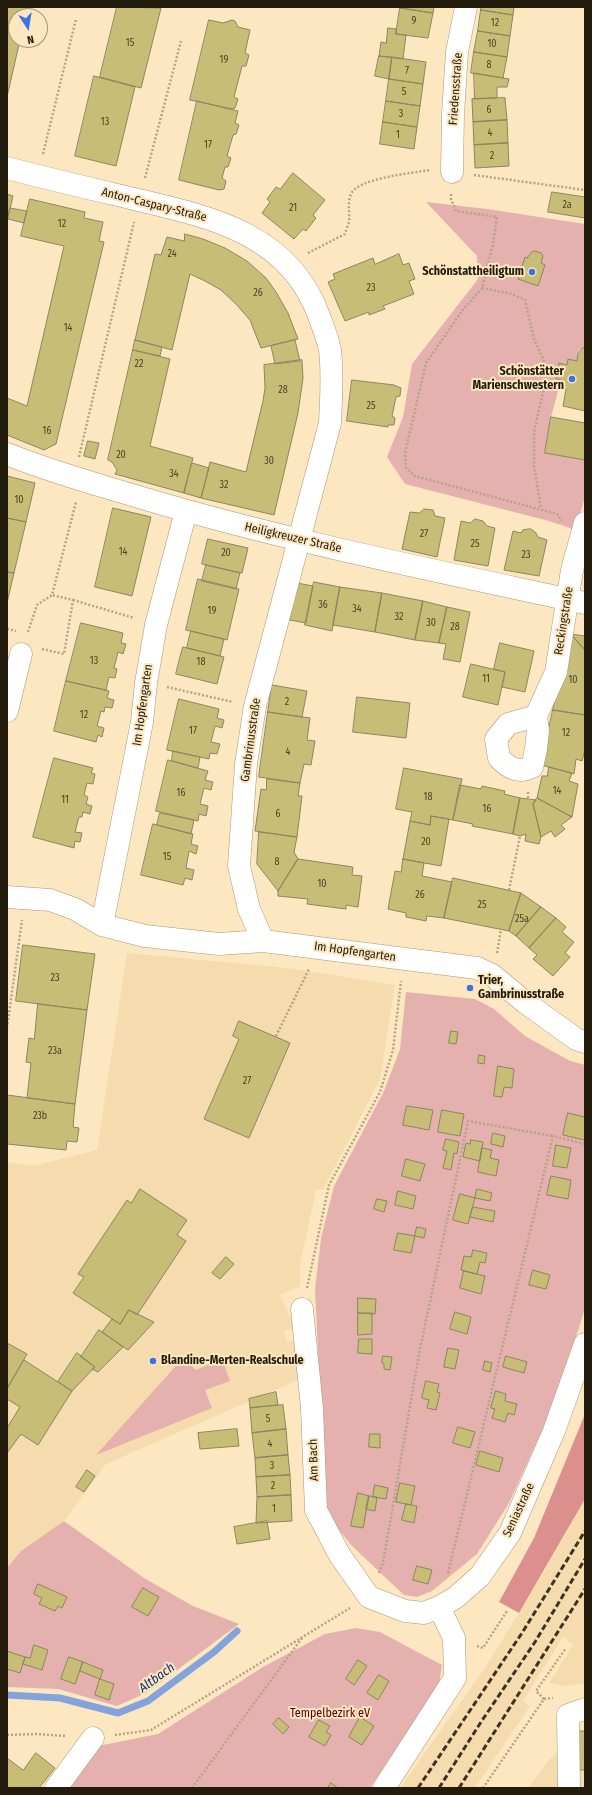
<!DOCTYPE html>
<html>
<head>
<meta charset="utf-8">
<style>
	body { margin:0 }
	#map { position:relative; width:592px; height:1795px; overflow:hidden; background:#fde7c0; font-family:"Fira Sans Condensed",sans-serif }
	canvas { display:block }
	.frame { position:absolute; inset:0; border:8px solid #231b0c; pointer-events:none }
	.north { position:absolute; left:8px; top:8px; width:40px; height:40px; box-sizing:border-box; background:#fde7c0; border:1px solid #a69578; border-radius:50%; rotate:168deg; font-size:11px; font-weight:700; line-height:16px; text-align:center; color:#231b0c }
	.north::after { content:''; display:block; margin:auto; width:14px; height:18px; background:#3974e3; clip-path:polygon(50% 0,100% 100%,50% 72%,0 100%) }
</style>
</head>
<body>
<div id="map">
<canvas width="592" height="1795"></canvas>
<div class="frame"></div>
<div class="north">N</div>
</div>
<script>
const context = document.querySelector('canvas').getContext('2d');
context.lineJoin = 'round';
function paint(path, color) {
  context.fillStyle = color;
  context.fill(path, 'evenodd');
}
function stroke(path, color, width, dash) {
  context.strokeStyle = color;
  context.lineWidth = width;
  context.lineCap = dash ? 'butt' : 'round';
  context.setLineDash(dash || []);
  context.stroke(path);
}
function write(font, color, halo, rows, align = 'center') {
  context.font = font + ' "Fira Sans Condensed",sans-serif';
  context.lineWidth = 4;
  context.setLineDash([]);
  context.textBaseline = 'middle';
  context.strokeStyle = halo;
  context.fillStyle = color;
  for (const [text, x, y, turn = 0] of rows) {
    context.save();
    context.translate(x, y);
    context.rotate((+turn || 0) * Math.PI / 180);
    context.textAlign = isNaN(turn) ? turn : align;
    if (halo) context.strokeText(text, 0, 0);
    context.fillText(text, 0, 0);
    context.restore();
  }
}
paint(new Path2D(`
	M 127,953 L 287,968 L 395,985 L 380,1079 L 323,1190 L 316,1190 L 300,1264 L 300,1286 L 280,1295 L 295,1328 L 284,1330 L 287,1342 L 298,1341 L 300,1379 L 106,1464 L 64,1521 L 21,1551 L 7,1568 L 7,1162 L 33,1166 L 97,1150 Z
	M 585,1499 L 585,1683 L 564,1686 L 549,1683 L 573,1645 L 563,1637 L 523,1701 L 530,1706 L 475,1788 L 400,1788 L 485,1668 L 547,1567 Z
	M 575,1731 L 585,1731 L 585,1788 L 528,1788 L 549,1760 Z`), '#f5dbae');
paint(new Path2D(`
	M 426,202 L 487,209 L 585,224 L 585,348 L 579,350 L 577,361 L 569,359 L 567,365 L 559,364 L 556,378 L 561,380 L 551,417 L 545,452 L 585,460 L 585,496 L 576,530 L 549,521 L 405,484 L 387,457 L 403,417 L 412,364 L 478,279 L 477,256 Z
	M 406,992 L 475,999 L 494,1009 L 525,1036 L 570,1061 L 585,1065 L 585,1308 L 579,1328 L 548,1417 L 509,1503 L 477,1554 L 432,1591 L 417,1597 L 404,1595 L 352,1546 L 326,1514 L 315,1290 L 321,1238 L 334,1186 L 384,1091 L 400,1049 Z
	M 183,1358 L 196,1370 L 222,1359 L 230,1381 L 205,1390 L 212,1408 L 96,1455 Z
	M 64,1521 L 144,1578 L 193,1606 L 239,1624 L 146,1693 L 117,1706 L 58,1689 L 7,1687 L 7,1568 L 21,1551 Z
	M 356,1628 L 380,1632 L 442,1665 L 439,1684 L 370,1788 L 66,1788 L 98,1746 L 158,1734 L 263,1667 L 325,1634 Z`), '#e5b1af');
paint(new Path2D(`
	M 585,1414 L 585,1499 L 519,1613 L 499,1602 L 534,1538 Z`), '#dc908e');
stroke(new Path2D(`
	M 7,1695 L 60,1698 L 118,1713 L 148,1701 L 214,1652 L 237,1631`), '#82a3dc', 7);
const building = new Path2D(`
	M 7,7 L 28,7 L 26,16 L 16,16 L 16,40 L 20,40 L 7,97 Z
	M 117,7 L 161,8 L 141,88 L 100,77 Z
	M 400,7 L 434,7 L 433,13 L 400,8 Z
	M 481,7 L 514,7 L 513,15 L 481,10 Z
	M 400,8 L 433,13 L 428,38 L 396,34 Z
	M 481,10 L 513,15 L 510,36 L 478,31 Z
	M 209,20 L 223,23 L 232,20 L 235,21 L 238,27 L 250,30 L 245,53 L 249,55 L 246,66 L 242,66 L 234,97 L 238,99 L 235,108 L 232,109 L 190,100 Z
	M 388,28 L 396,29 L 396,34 L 406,35 L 403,59 L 379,56 L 381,42 L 386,43 Z
	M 478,31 L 510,36 L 507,57 L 474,52 Z
	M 474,52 L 507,57 L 503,78 L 471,73 Z
	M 379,56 L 392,57 L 389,79 L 375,76 Z
	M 392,57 L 426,62 L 423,84 L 389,79 Z
	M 474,73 L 509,79 L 507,87 L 497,87 L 497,98 L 475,99 Z
	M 94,76 L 135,87 L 116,166 L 75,156 Z
	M 389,79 L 423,84 L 420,106 L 386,101 Z
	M 505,98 L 507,120 L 473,122 L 472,99 Z
	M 197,101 L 238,111 L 235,123 L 239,125 L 236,134 L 233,135 L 227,156 L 231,158 L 228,167 L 225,167 L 222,178 L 226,181 L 224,189 L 219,190 L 179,180 Z
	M 386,101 L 420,106 L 417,127 L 383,122 Z
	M 507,120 L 508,143 L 474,145 L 473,122 Z
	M 383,122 L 417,127 L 414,149 L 380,144 Z
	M 508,143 L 509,166 L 475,168 L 474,145 Z
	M 293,173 L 325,200 L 313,215 L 316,218 L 306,231 L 303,229 L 294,239 L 262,213 L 270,202 L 267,199 L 276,187 L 280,189 Z
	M 552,192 L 585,197 L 585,218 L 548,212 Z
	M 7,194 L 13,196 L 7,222 Z
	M 30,199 L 85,212 L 84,218 L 103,222 L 99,241 L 104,242 L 56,444 L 44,450 L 7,435 L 7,398 L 27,406 L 64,246 L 21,236 Z
	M 10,208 L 27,211 L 24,223 L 8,219 Z
	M 185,234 L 203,239 L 225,248 L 247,261 L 266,278 L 276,292 L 288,313 L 298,339 L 261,348 L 250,320 L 236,304 L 221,290 L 205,281 L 190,274 L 172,350 L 135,340 L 155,254 L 161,255 L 167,237 L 184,241 Z
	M 535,251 L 541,253 L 543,256 L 541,263 L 545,265 L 538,286 L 518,279 L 525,257 L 527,258 L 532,252 Z
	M 399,254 L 403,265 L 409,263 L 415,279 L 409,281 L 414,294 L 383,306 L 385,309 L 369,315 L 369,312 L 345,321 L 328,282 L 335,279 L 333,274 L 373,258 L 375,264 Z
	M 135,340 L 162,347 L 160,356 L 133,350 Z
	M 295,340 L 300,361 L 275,364 L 271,346 Z
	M 583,348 L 585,348 L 585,411 L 563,406 L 566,389 L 560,388 L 561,380 L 556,379 L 559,363 L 567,365 L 568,359 L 577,361 L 578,354 Z
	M 133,350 L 170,359 L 150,446 L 193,458 L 184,493 L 115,474 L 117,470 L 112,462 L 108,460 Z
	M 302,360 L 303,378 L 298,413 L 274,515 L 201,498 L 210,462 L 246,472 L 263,401 L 265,388 L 264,365 Z
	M 352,380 L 394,385 L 401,388 L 400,396 L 396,397 L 392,416 L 395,418 L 394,425 L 388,425 L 388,427 L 347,421 Z
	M 551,417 L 585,423 L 585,460 L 545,453 Z
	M 88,441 L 99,443 L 95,459 L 84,456 Z
	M 192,463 L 209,468 L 201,498 L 184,493 Z
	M 7,476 L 35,483 L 26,522 L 7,518 Z
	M 113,508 L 151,517 L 132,596 L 95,587 Z
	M 424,509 L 433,510 L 435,516 L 445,518 L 437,557 L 402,549 L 410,512 L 419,513 Z
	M 7,518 L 26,522 L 14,573 L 7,572 Z
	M 475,519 L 483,521 L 487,526 L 495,528 L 488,566 L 454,560 L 461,521 L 470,523 Z
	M 531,529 L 536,533 L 538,537 L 547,540 L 539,576 L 504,570 L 513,531 L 521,533 L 523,530 Z
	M 208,539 L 248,548 L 242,573 L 202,564 Z
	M 206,565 L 240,573 L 236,589 L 202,581 Z
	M 7,572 L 14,573 L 7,603 Z
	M 198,579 L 239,589 L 227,640 L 186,630 Z
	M 314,582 L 340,587 L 332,631 L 305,625 Z
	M 297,583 L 313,586 L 306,623 L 290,620 Z
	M 340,587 L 382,593 L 375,632 L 333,625 Z
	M 382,593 L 423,601 L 415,640 L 375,632 Z
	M 423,601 L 447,607 L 439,643 L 415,640 Z
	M 447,607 L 470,612 L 460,662 L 443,659 L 446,644 L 439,643 Z
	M 81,623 L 123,633 L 121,643 L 126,644 L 123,654 L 118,652 L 114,668 L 117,669 L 115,678 L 109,677 L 106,690 L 66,681 Z
	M 191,631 L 224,639 L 220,656 L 187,648 Z
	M 571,634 L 585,636 L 585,650 Z
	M 571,634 L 585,650 L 585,715 L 553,710 Z
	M 500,643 L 534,651 L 525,692 L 502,687 L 505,672 L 494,669 Z
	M 183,647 L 224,657 L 217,684 L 176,674 Z
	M 471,664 L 505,672 L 498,705 L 463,697 Z
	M 66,681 L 109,691 L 107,698 L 114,700 L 112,708 L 105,707 L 104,712 L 101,711 L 97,726 L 104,728 L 102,737 L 98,735 L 96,742 L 54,731 Z
	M 272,685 L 307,691 L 302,717 L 268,712 Z
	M 357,697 L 410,703 L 406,738 L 353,732 Z
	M 179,699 L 219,709 L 217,718 L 224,720 L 222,728 L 215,726 L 211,742 L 220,744 L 217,754 L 210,753 L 209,759 L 167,750 Z
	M 553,710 L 585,715 L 585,750 L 582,761 L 576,759 L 574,774 L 541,765 Z
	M 268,712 L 310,718 L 307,740 L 315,741 L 311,765 L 304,764 L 300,783 L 259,777 Z
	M 173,751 L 200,757 L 198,768 L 172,761 Z
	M 54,758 L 93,768 L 91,773 L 95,774 L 93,784 L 87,783 L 84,795 L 88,797 L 86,804 L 92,806 L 90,814 L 83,812 L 82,817 L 79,817 L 75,832 L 82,833 L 80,842 L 75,841 L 74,848 L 33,837 Z
	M 168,760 L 208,771 L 205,780 L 213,782 L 211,790 L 204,788 L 200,804 L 208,806 L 206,816 L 199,814 L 198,821 L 156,811 Z
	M 549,767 L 572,773 L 569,781 L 578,784 L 572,817 L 537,798 L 542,776 L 547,776 Z
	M 404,768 L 462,779 L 453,820 L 431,816 L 430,825 L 410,821 L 412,812 L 396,809 Z
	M 267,779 L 300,783 L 298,796 L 302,796 L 297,837 L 255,831 L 261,789 L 266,790 Z
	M 460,785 L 481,789 L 482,786 L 505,791 L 504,794 L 520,798 L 513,834 L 472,826 L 473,824 L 453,820 Z
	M 520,798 L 536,800 L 533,804 L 541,837 L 539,844 L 525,841 L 526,834 L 520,836 L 513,834 Z
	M 537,798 L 572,817 L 561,825 L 565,829 L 555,837 L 551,831 L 541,837 L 533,804 Z
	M 160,813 L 194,820 L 191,834 L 157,825 Z
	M 431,816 L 449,819 L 441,866 L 403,859 L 410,821 L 430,825 Z
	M 153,824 L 193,834 L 191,844 L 198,846 L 196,854 L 189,851 L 186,868 L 194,870 L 192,880 L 185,878 L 183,885 L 141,875 Z
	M 259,832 L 297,837 L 294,852 L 298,859 L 278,891 L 257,864 Z
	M 298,859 L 353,867 L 352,875 L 362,876 L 358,907 L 346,905 L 346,909 L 307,904 L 308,899 L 278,896 L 278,891 Z
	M 403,859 L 424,863 L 422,876 L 452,882 L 444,918 L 427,916 L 426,921 L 406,917 L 406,913 L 388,909 L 395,871 L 401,872 Z
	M 453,878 L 521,893 L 509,931 L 444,918 Z
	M 521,893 L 541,907 L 516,936 L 509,931 Z
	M 541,907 L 556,918 L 529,948 L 516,936 Z
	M 556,918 L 566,927 L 562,932 L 574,942 L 565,953 L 570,957 L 553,976 L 533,959 L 537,955 L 529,948 Z
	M 23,945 L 95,954 L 87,1010 L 16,1001 Z
	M 38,1004 L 87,1010 L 75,1104 L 27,1098 L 31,1063 L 26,1062 L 29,1038 L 34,1039 Z
	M 239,1021 L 290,1043 L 249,1138 L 204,1119 L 239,1039 L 233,1036 Z
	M 451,1031 L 458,1032 L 456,1044 L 449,1043 Z
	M 479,1055 L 485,1056 L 484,1064 L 478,1063 Z
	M 498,1066 L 514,1069 L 512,1088 L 504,1087 L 502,1097 L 494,1096 Z
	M 7,1095 L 75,1104 L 73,1127 L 79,1128 L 77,1142 L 67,1141 L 66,1150 L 7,1144 Z
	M 407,1106 L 433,1110 L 429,1130 L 403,1125 Z
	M 442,1110 L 464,1114 L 460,1136 L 438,1132 Z
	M 568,1113 L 585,1117 L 585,1140 L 563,1135 Z
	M 493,1133 L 505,1136 L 503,1147 L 491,1144 Z
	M 446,1139 L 459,1142 L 457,1154 L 454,1153 L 451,1170 L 443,1168 L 447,1151 L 443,1150 Z
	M 471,1140 L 483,1142 L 480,1161 L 463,1157 L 466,1143 L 470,1144 Z
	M 556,1145 L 571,1148 L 567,1168 L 553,1166 Z
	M 482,1148 L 492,1150 L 490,1158 L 499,1160 L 496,1176 L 478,1172 Z
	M 406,1159 L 425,1164 L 420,1181 L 402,1176 Z
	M 551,1176 L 571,1180 L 568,1199 L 547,1195 Z
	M 140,1189 L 187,1220 L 177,1235 L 186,1241 L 137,1315 L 129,1310 L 120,1324 L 73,1293 L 84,1277 L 78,1274 L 127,1200 L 131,1203 Z
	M 477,1189 L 492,1193 L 490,1201 L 475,1198 Z
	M 398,1191 L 416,1196 L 413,1209 L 395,1205 Z
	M 460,1194 L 475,1198 L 468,1224 L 453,1220 Z
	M 377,1199 L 387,1201 L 384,1212 L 374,1209 Z
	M 473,1207 L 495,1211 L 493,1222 L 470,1217 Z
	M 417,1227 L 426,1229 L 424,1238 L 415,1236 Z
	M 398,1233 L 415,1236 L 411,1253 L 394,1250 Z
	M 473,1250 L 487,1253 L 485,1263 L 480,1262 L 477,1274 L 461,1270 L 464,1256 L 471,1257 Z
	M 226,1257 L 234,1264 L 220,1279 L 212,1273 Z
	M 533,1270 L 550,1275 L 546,1289 L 529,1285 Z
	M 464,1271 L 485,1276 L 481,1294 L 460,1288 Z
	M 358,1298 L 376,1299 L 375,1314 L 358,1313 Z
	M 129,1310 L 154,1322 L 128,1350 L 102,1332 L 112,1319 L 120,1324 Z
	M 455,1312 L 471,1317 L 467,1334 L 450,1329 Z
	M 358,1313 L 372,1313 L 372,1334 L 358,1335 Z
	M 99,1330 L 123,1347 L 98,1372 L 92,1369 L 95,1367 L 81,1357 Z
	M 359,1339 L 372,1339 L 372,1354 L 358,1353 Z
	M 7,1343 L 27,1354 L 7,1389 Z
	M 448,1348 L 459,1350 L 455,1369 L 444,1367 Z
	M 77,1353 L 95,1367 L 72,1391 L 58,1382 Z
	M 383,1356 L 392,1357 L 390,1370 L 384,1369 L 384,1364 L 382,1363 Z
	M 506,1356 L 527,1362 L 524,1373 L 503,1367 Z
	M 24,1360 L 72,1391 L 38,1445 L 21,1434 L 7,1453 L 7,1428 L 20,1407 L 7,1399 L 7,1389 Z
	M 485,1361 L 492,1363 L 490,1372 L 483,1370 Z
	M 426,1381 L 439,1384 L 437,1392 L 440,1393 L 436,1410 L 427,1408 L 429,1400 L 422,1398 Z
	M 496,1391 L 506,1394 L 505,1401 L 517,1404 L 514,1415 L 508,1413 L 505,1422 L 492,1418 L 495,1409 L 491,1408 Z
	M 276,1392 L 278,1405 L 250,1408 L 249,1399 Z
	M 283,1405 L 286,1429 L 252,1433 L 250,1408 Z
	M 458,1427 L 475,1432 L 470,1448 L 453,1443 Z
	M 237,1429 L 239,1446 L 200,1449 L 198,1433 Z
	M 286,1429 L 288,1455 L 255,1458 L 252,1433 Z
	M 370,1434 L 380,1434 L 380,1448 L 369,1447 Z
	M 480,1451 L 503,1458 L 499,1472 L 476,1465 Z
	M 288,1455 L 290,1475 L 256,1477 L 255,1458 Z
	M 87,1470 L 95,1476 L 84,1492 L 76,1487 Z
	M 290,1475 L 291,1495 L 257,1497 L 256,1477 Z
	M 400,1483 L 415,1486 L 411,1505 L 396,1502 Z
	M 375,1485 L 388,1488 L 386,1499 L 373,1497 Z
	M 358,1493 L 369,1496 L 363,1528 L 351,1526 Z
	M 291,1495 L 292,1521 L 256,1523 L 257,1497 Z
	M 369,1496 L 377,1497 L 375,1511 L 366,1509 Z
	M 406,1504 L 417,1506 L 414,1523 L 402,1520 Z
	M 267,1521 L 270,1539 L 237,1544 L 234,1527 Z
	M 417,1566 L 432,1570 L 428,1584 L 413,1580 Z
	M 38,1584 L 67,1597 L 62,1608 L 58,1606 L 55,1611 L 39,1604 L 42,1598 L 34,1594 Z
	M 143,1588 L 159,1597 L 148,1616 L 132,1607 Z
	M 34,1645 L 48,1650 L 42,1670 L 23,1664 L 25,1657 L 30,1658 Z
	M 7,1651 L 25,1657 L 20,1673 L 7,1669 Z
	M 69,1657 L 83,1662 L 75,1684 L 61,1679 Z
	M 358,1660 L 367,1666 L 354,1685 L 346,1679 Z
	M 83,1662 L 103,1670 L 100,1679 L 80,1671 Z
	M 379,1675 L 389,1681 L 378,1700 L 367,1693 Z
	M 100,1679 L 114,1684 L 109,1700 L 95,1695 Z
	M 360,1717 L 374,1726 L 362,1745 L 349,1737 Z
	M 279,1718 L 289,1727 L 283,1734 L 273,1724 Z
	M 319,1720 L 330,1726 L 326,1732 L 331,1735 L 325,1746 L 309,1737 Z
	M 575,1731 L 585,1731 L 585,1770 L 574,1770 Z
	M 36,1753 L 55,1768 L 39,1788 L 7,1788 L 7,1758 L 23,1770 Z
	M 331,1783 L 338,1788 L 328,1788 Z`);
paint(building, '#c7bd76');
stroke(building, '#8b865f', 1);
const minor = new Path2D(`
	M 7,168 C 49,179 92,189 134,199 C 210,217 289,233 319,316 C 323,327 328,339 330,350 C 333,375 331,399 330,423 L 255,706 L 246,764 L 239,866 L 249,909 L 263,941
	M 452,172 L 453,114 L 457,52 L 466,7
	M 7,454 C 51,472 96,484 142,498 C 287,541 437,571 585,603
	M 7,711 L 21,654
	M 536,716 L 508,724 L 496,739 L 499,758 C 509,768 518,774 532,767 L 536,749 L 538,730 L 536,716 L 556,672 L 572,570 L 585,523
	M 7,897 L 50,900 L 75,909 L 102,925 L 145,936 L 219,944 L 263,941 L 477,968 L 492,975 L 526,1003 L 576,1039 L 585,1042
	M 102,925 L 142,722 L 146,683 L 156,625 L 186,511
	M 302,1309 L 312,1408 L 316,1510 L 339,1554 L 369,1597 L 405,1611 L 424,1613 L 439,1607 L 455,1598 L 480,1576 L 510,1533 L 554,1431 L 585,1344
	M 56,1788 L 93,1738
	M 384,1788 L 455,1678 L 454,1638 L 439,1607
	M 569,1788 L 568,1715 L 585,1709`);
stroke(minor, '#ac9773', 23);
stroke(new Path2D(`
	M 43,154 L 76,19
	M 474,175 L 585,190
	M 145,178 L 181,41
	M 451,194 L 451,199 L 456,211 L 497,217 L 493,244 L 482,288 L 462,311 L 426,363 L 405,453 L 406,468 L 415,476 L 557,514 L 562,521
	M 308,253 L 345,234 C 346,230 348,226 349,222 C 350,212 347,203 351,194 C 358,178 413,173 430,170
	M 482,288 L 512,294 L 525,300 L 534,339 L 548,370 L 534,432 L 534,466 L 541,509
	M 79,457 L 134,222
	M 73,600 L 134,618
	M 7,629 L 16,631
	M 28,632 L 37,605 L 52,595 L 76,502
	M 42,649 L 64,654 L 73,600 L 52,595
	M 167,687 L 233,702
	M 528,798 L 528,791
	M 509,890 L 520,836
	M 497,953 L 501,929
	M 7,1028 L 22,920
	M 276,1036 L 309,969
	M 307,1288 L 329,1185 L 380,1092 L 393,1050 L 401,981
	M 379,1573 L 383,1563 L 419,1354 L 468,1121 L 553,1136
	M 448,1573 L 553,1136 L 585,1144
	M 477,1646 L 483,1648 L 507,1611
	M 544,1699 L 536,1691 L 566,1648
	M 7,1735 L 37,1734 L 66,1736
	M 115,1735 L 151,1730 L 350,1608
	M 192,1788 L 302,1638
	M 483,1788 L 544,1699 L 553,1698`), '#b5a384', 2.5, [2, 2]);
stroke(minor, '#fff', 22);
stroke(new Path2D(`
	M 418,1788 L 522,1633 L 585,1531
	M 439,1788 L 481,1722 L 535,1642 L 585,1559
	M 459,1788 L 585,1589`), '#3c3321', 3, [6, 3]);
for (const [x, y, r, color] of [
	[532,272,4,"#3974e3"],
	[572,379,4,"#3974e3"],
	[470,988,4,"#3974e3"],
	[153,1361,4,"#3974e3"]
]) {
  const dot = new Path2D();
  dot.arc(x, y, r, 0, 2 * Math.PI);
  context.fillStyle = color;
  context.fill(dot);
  stroke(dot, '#fde7c0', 1.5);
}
write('10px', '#4c4426', null, [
	["9",414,21],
	["12",495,23],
	["15",130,43],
	["10",492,44],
	["19",224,60],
	["8",489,65],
	["7",407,71],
	["5",404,92],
	["6",489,110],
	["3",401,114],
	["13",105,122],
	["4",490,133],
	["1",398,135],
	["17",208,145],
	["2",492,156],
	["2a",567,205],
	["21",293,208],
	["12",62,224],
	["24",172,254],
	["23",371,288],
	["26",258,293],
	["14",68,328],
	["22",139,364],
	["28",283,390],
	["25",371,406],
	["16",47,431],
	["20",121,455],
	["30",269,461],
	["34",174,474],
	["32",224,485],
	["10",19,500],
	["27",424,534],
	["25",475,544],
	["14",123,552],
	["20",226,553],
	["23",526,555],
	["36",323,605],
	["34",357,609],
	["19",212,611],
	["32",399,617],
	["30",431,623],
	["28",455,627],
	["13",94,661],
	["18",201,662],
	["11",486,679],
	["10",573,680],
	["2",287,702],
	["12",84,715],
	["17",193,731],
	["12",566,733],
	["4",288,752],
	["14",557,791],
	["16",181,793],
	["18",428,797],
	["11",65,800],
	["16",487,809],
	["6",278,814],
	["20",426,842],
	["15",167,857],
	["8",277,862],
	["10",322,884],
	["26",420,895],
	["25",482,905],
	["25a",522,919],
	["23",55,978],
	["23a",55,1051],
	["27",247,1081],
	["23b",40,1116],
	["5",268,1419],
	["4",270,1444],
	["3",272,1466],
	["2",273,1486],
	["1",274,1509]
]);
write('12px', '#231b0c', '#fde7c0', [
	["Friedensstraße",456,89,-86],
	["Anton-Caspary-Straße",154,205,14],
	["Heiligkreuzer Straße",293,538,13],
	["Reckingstraße",564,621,-81],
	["Im Hopfengarten",143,705,-82],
	["Gambrinusstraße",251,740,-82],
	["Im Hopfengarten",355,952,8],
	["Am Bach",314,1460,-92],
	["Seniastraße",519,1510,-65]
]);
write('bold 12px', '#231b0c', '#fde7c0', [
	["Schönstattheiligtum",524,272],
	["Schönstätter",564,372],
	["Marienschwestern",564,386],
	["Trier,",478,981,"left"],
	["Gambrinusstraße",478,995,"left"],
	["Blandine-Merten-Realschule",161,1361,"left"]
], 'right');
write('12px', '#5b000e', '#fde7c0', [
	["Tempelbezirk eV",330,1714]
]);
write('italic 13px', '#0b2f71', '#fde7c0', [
	["Altbach",157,1678,-36]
]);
</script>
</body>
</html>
